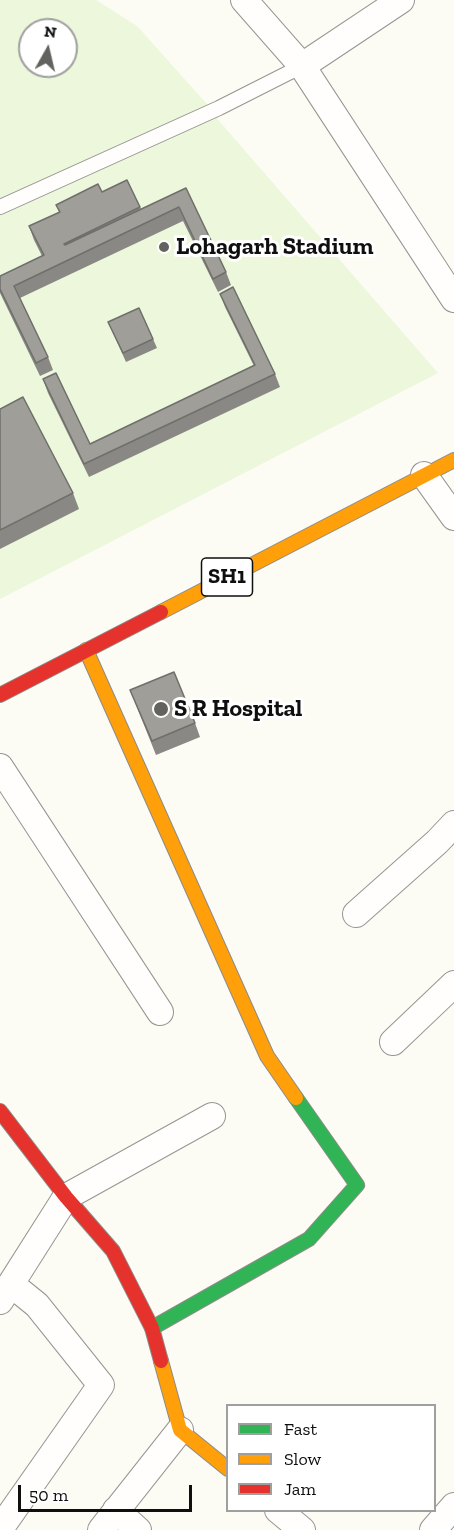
<!DOCTYPE html>
<html>
<head>
<meta charset="utf-8">
<style>
	body { margin:0 }
	#map { position:relative; width:454px; height:1530px; overflow:hidden; background:#fcfbf4; font-family:"Zilla Slab",serif }
	canvas { display:block }
	.legend { position:absolute; left:226px; top:1404px; width:210px; height:108px; box-sizing:border-box; background:#fff; border:2px solid #9f9f9f; margin:0; padding:8px 10px; list-style:none; font-size:18px; color:#0f0f0f }
	.legend li { display:flex; align-items:center; gap:12px; height:30px }
	.legend b { width:30px; border:2px solid #9f9f9f }
	.north { position:absolute; left:18px; top:18px; width:60px; height:60px; box-sizing:border-box; background:#fff; border:2px solid #9f9f9f; border-radius:50%; rotate:8deg; font-size:16px; font-weight:700; line-height:24px; text-align:center; color:#0f0f0f }
	.north::after { content:''; display:block; margin:auto; width:21px; height:27px; background:#62625f; clip-path:polygon(50% 0,100% 100%,50% 72%,0 100%) }
	.scale { position:absolute; left:18px; top:1485px; width:174px; height:27px; box-sizing:border-box; border:3px solid #0f0f0f; border-top:0; padding-left:8px; font-size:18px; line-height:21px; white-space:nowrap; color:#0f0f0f; -webkit-text-stroke:4px #fff; paint-order:stroke }
</style>
</head>
<body>
<div id="map">
<canvas width="454" height="1530"></canvas>
<ul class="legend">
<li><b style="height:8px;background:#30b455"></b>Fast</li>
<li><b style="height:8px;background:#ff9f0a"></b>Slow</li>
<li><b style="height:8px;background:#e5322d"></b>Jam</li>
</ul>
<div class="north">N</div>
<div class="scale">50 m</div>
</div>
<script>
const context = document.querySelector('canvas').getContext('2d');
context.lineJoin = 'round';
function paint(path, color) {
  context.fillStyle = color;
  context.fill(path, 'evenodd');
}
function stroke(path, color, width, dash) {
  context.strokeStyle = color;
  context.lineWidth = width;
  context.lineCap = dash ? 'butt' : 'round';
  context.setLineDash(dash || []);
  context.stroke(path);
}
function write(font, color, halo, rows, align = 'center') {
  context.font = font + ' "Zilla Slab",serif';
  context.lineWidth = 6;
  context.setLineDash([]);
  context.textBaseline = 'middle';
  context.strokeStyle = halo;
  context.fillStyle = color;
  for (const [text, x, y, turn = 0] of rows) {
    context.save();
    context.translate(x, y);
    context.rotate((+turn || 0) * Math.PI / 180);
    context.textAlign = isNaN(turn) ? turn : align;
    if (halo) context.strokeText(text, 0, 0);
    context.fillText(text, 0, 0);
    context.restore();
  }
}
paint(new Path2D(`
	M 0,0 L 96,0 L 137,26 L 206,103 L 220,122 L 438,373 L 0,599 ZM 30,30 L 66,30 L 66,66 L 30,66 Z`), '#ecf7dc');
const lane = new Path2D(`
	M 0,207 L 219,108 L 302,66`);
const street = new Path2D(`
	M 244,0 L 302,66 L 454,299
	M 302,66 L 401,0
	M 424,475 L 454,517
	M 0,767 L 160,1012
	M 356,914 L 437,842 L 454,824
	M 393,1042 L 454,984
	M 0,1301 L 66,1197 L 212,1116
	M 116,1510 L 138,1530
	M 278,1510 L 302,1530
	M 0,1529 L 101,1385 L 37,1305 L 11,1284
	M 101,1530 L 180,1430
	M 433,1530 L 454,1506`);
const fast = new Path2D(`
	M 152,1328 L 309,1239 L 357,1185 L 296,1098`);
const slow = new Path2D(`
	M 161,612 L 454,460
	M 86,650 L 267,1056 L 296,1098
	M 161,1361 L 180,1430 L 228,1469`);
const jam = new Path2D(`
	M 0,695 L 161,612
	M 0,1111 L 66,1197 L 113,1251 L 152,1328 L 161,1361`);
stroke(lane, '#969592', 16);
stroke(street, '#969592', 28);
stroke(fast, '#8c8c89', 16);
stroke(slow, '#8c8c89', 16);
stroke(jam, '#8c8c89', 16);
stroke(lane, '#fffefd', 14);
stroke(street, '#fffefd', 26);
stroke(fast, '#30b455', 14);
stroke(slow, '#ff9f0a', 14);
stroke(jam, '#e5322d', 14);
paint(new Path2D(`
	M 127,180 L 141,209 L 186,188 L 226,272 L 231,285 L 218,292 L 183,221 L 20,298 L 48,357 L 53,370 L 40,376 L 0,293 L 0,276 L 42,256 L 34,240 L 29,226 L 59,212 L 56,205 L 102,192 Z
	M 220,294 L 275,374 L 280,387 L 89,477 L 48,393 L 43,379 L 90,444 L 254,366 L 225,307 Z
	M 108,322 L 153,339 L 157,348 L 126,362 Z
	M 0,409 L 73,493 L 79,509 L 0,549 Z
	M 130,690 L 195,723 L 200,737 L 156,755 Z`), '#898884');
const building = new Path2D(`
	M 127,180 L 140,207 L 64,244 L 65,245 L 186,188 L 226,272 L 213,279 L 179,207 L 14,286 L 48,357 L 36,363 L 0,289 L 0,276 L 44,255 L 29,226 L 60,212 L 56,205 L 98,184 L 102,192 Z
	M 233,287 L 275,374 L 84,464 L 43,379 L 56,373 L 90,444 L 255,365 L 220,294 Z
	M 139,308 L 153,339 L 123,353 L 108,322 Z
	M 23,397 L 73,493 L 0,530 L 0,409 Z
	M 174,672 L 195,723 L 152,741 L 130,690 Z`);
paint(building, '#9f9e99');
stroke(building, '#6f6f6b', 1.5);
for (const [x, y, r, color] of [
	[164,247,6,"#62625f"],
	[161,709,8,"#62625f"]
]) {
  const dot = new Path2D();
  dot.arc(x, y, r, 0, 2 * Math.PI);
  context.fillStyle = color;
  context.fill(dot);
  stroke(dot, '#fff', 2);
}
for (const [x, y, w] of [
	[227,577,51]
]) {
  const box = new Path2D();
  box.roundRect(x - w / 2, y - 19, w, 38, 4.5);
  context.fillStyle = '#fff';
  context.fill(box);
  stroke(box, '#0f0f0f', 1.5);
}
write('bold 22px', '#0f0f0f', null, [
	["SH1",227,577]
]);
write('bold 24px', '#0f0f0f', '#fff', [
	["Lohagarh Stadium",176,247],
	["S R Hospital",174,709]
], 'left');
</script>
</body>
</html>
